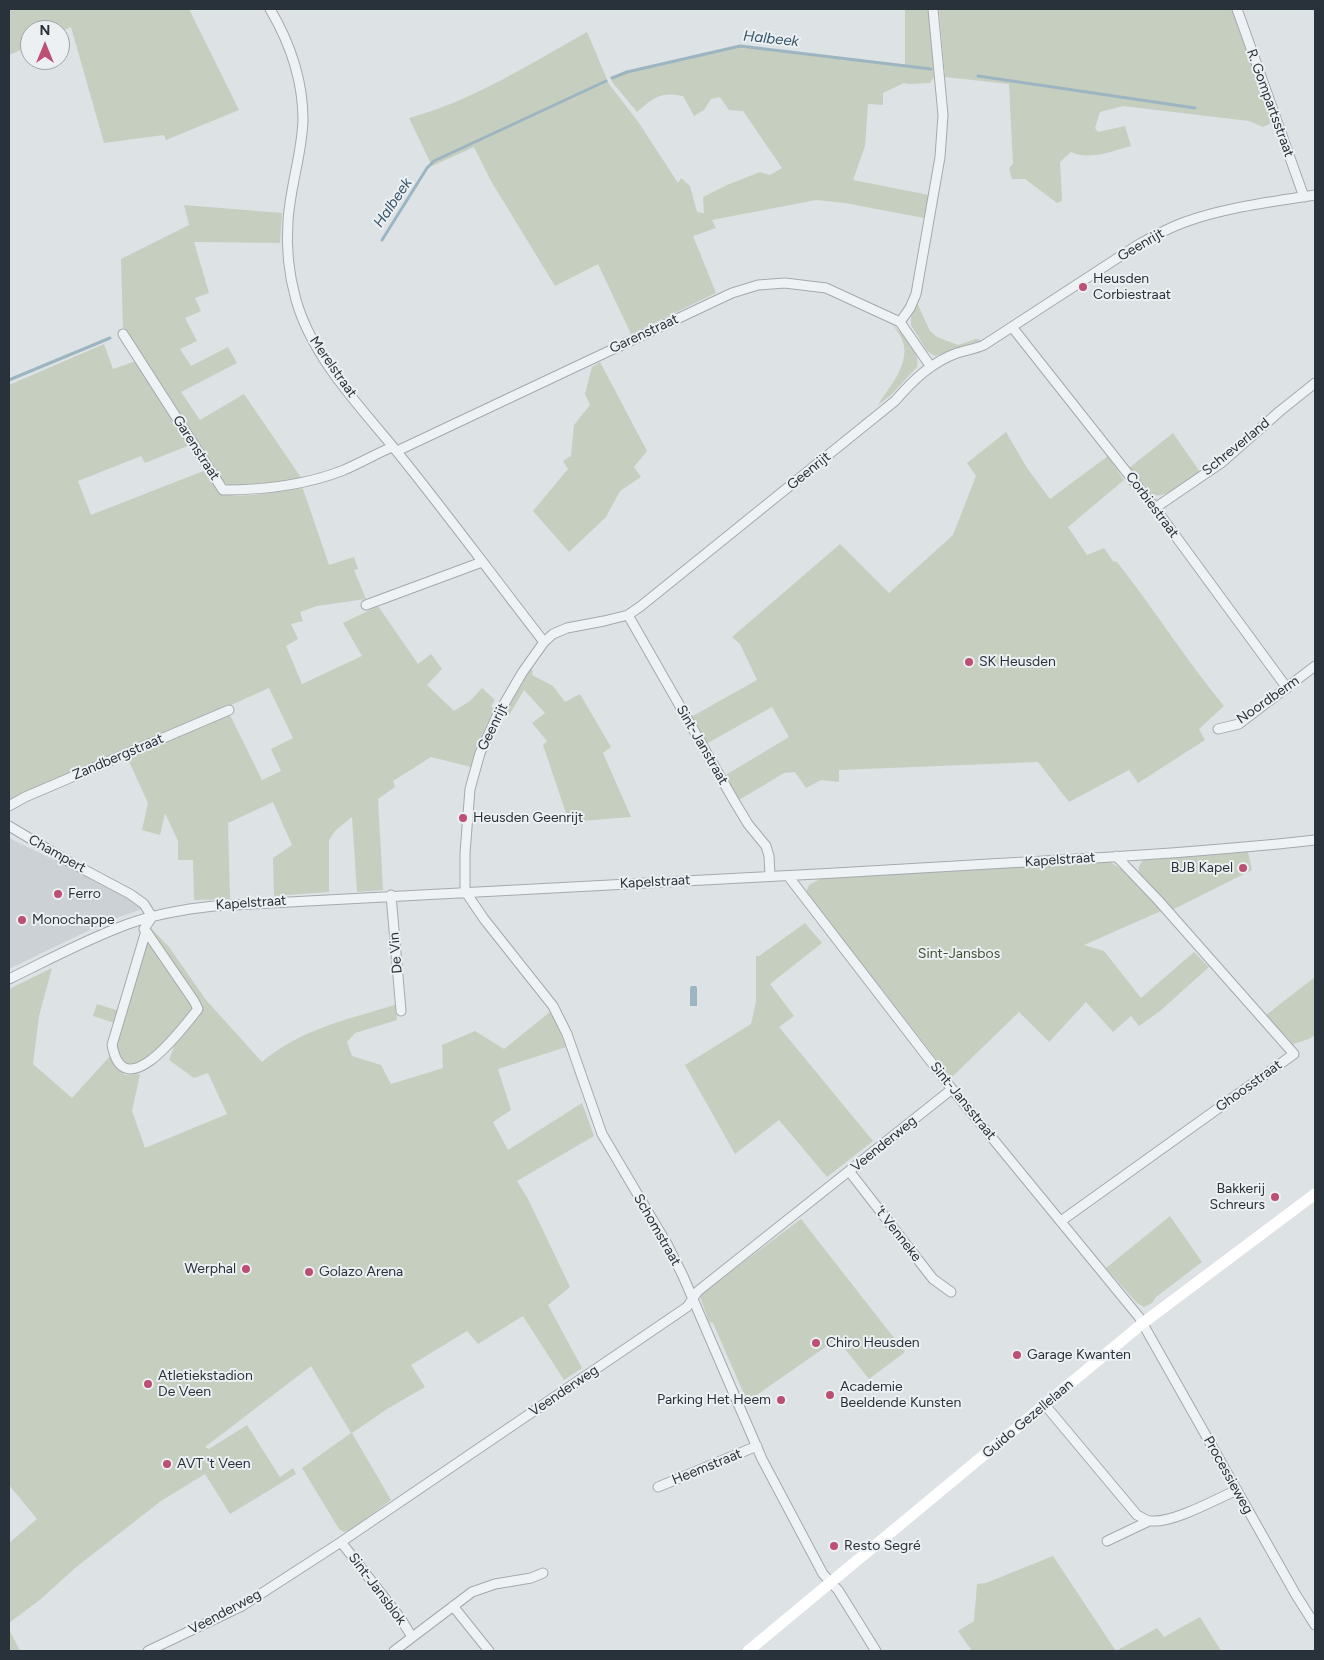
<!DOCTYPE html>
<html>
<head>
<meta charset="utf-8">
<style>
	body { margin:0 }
	#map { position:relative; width:1324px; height:1660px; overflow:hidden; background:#dde2e5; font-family:Figtree,sans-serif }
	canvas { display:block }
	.frame { position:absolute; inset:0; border:10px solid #29323a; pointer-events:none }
	.north { position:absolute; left:20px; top:20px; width:50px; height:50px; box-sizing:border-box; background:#ecf0f3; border:1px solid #9ea4a9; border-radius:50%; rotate:0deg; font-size:14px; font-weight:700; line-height:20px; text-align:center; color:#29323a }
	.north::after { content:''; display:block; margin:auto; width:18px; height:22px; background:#bc5074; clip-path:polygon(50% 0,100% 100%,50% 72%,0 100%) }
</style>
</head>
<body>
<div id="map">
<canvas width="1324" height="1660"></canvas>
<div class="frame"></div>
<div class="north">N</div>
</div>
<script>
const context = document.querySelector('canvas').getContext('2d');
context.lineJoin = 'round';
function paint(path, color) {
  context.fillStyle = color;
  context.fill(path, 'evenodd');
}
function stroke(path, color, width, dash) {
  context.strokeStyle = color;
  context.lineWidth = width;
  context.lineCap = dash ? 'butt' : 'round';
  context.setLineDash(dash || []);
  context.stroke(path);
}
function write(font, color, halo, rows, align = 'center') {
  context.font = font + ' Figtree,sans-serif';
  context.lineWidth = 4;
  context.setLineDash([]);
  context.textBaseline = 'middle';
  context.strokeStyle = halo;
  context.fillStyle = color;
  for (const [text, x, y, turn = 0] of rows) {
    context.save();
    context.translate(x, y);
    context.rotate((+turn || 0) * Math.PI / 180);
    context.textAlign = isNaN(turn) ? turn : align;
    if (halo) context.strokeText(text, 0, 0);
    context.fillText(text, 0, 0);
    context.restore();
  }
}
paint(new Path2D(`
	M 9,838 L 128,896 L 139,904 L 142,909 L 108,921 L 9,969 Z`), '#ccd1d6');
paint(new Path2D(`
	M 9,9 L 189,9 L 239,110 L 166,140 L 164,135 L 104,143 L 71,27 L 60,32 L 60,30 L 30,30 L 30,46 L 9,55 Z
	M 905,9 L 929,9 L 934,77 L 930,83 L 909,84 L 904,83 L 883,93 L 883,105 L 868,104 L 865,146 L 853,180 L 929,195 L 924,218 L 845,203 L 816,200 L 712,220 L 716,228 L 693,236 L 716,293 L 631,334 L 598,264 L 555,286 L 491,181 L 474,147 L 432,166 L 409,118 C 472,101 530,64 587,32 L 609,84 L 639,123 L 678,183 L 681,178 L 690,186 L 697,212 L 704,213 L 703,197 L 727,185 L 760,172 L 770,175 L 782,168 L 743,111 L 729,110 L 720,97 L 711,99 L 704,110 L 694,116 L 683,96 C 660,91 653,98 637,112 L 613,83 L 610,77 L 722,49 L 742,46 L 905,67 Z
	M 939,9 L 1232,9 L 1273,122 L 1263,127 L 1249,121 L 1123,106 L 1100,112 L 1095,128 L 1098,132 L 1125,126 L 1131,146 C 1111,151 1091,161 1071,152 L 1060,162 L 1062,201 L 1057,203 L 1025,179 L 1012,179 L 1009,168 L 1013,164 L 1009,84 L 945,77 Z
	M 184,205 L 282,213 L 280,243 L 194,242 L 209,293 L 195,298 L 201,311 L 185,318 L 197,341 L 180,349 L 191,366 L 228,347 L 237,363 L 181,392 L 200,420 L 244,394 L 302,479 L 290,482 L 237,488 L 224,483 L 123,327 L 121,259 L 189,225 Z
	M 917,303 L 930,331 L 937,337 L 958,345 L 976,339 L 981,340 L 935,356 L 927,351 L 911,325 L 911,317 Z
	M 893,325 C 903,335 921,351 917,367 L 891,395 L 878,405 C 889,387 910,365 903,342 C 901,336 896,330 893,325 Z
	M 104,344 L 113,369 L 136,361 L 190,445 L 145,463 L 141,456 L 78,481 L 91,515 L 206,470 L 224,494 C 249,499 277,491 302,486 L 329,565 L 354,557 L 358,569 L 354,570 L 366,599 L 317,606 L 300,612 L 303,621 L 291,624 L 298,639 L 286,646 L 302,684 L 362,656 L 343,623 L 378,606 L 418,664 L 431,654 L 442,669 L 427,685 L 454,711 L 470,701 L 482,688 L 495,700 L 491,706 L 494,709 L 476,747 L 471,767 L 431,757 L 393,781 L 395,787 L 378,799 L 383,890 L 357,892 L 352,817 L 335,831 L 329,840 L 329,892 L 274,896 L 273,858 L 292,845 L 273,802 L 228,823 L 230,899 L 194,900 L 193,860 L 178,860 L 178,841 L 165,813 L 160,835 L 142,830 L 148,803 L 127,757 L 229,713 L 262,780 L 281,771 L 271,749 L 293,738 L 269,688 L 160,737 L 9,808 L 9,385 Z
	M 600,362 L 647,451 L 634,467 L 641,477 L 620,491 L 606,517 L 569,552 L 533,511 L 568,469 L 563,461 L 571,456 L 574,425 L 590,405 L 585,394 L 592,367 Z
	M 1006,432 L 1027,468 L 1050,499 L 1108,456 L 1124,480 L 1068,527 L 1087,555 L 1104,548 L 1113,561 L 1117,562 C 1154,609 1186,660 1224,706 L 1199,729 L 1205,740 L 1138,783 L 1129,770 L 1069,802 L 1038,762 L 839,770 L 839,782 L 821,780 L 806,788 L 795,772 L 784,773 L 739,800 L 724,776 L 789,737 L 772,707 L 706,744 L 691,717 L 757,680 L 740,644 L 732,637 L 840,544 L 889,593 L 953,535 L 976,476 L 967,463 Z
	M 1173,433 L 1200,472 C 1189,479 1165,501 1152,494 L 1129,468 Z
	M 531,669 L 533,671 L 532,675 L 553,686 L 565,702 L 580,694 L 611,747 L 603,753 L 631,817 L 569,822 L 543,745 L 547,741 L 532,723 L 545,713 L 524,690 L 509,715 L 504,713 Z
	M 1248,852 L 1252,870 L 1172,910 L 1139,874 C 1138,868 1139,864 1144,860 Z
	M 1110,862 L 1126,872 L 1161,911 L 1084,945 L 1104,951 L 1141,998 L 1194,952 L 1209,967 L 1160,1011 L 1139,1026 L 1131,1016 L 1113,1032 L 1086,1002 L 1049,1042 L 1019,1012 L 951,1078 L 806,892 L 809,885 L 822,878 Z
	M 805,923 L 822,943 L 770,984 L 794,1016 L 779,1027 L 873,1141 L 827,1177 L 779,1120 L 735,1154 L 685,1065 L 751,1024 L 756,1002 L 756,956 L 759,956 Z
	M 150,927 L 169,947 L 206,1000 L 262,1062 C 300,1029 349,1019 395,1005 L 397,1020 L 355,1033 L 347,1042 L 352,1056 L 381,1065 L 391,1084 L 443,1068 L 442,1045 L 475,1031 L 504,1049 L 550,1012 L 556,1022 L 566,1047 L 498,1069 L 511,1110 L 493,1122 L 508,1150 L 582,1103 L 594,1136 L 517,1181 L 528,1199 L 570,1287 L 548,1305 L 582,1368 L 564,1380 L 523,1316 L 478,1344 L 467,1331 L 411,1365 L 425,1387 L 387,1409 L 352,1433 L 391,1500 L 351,1530 L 344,1532 L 339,1529 L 302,1468 L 351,1433 L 311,1366 L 205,1447 L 209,1449 L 247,1425 L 280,1477 L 293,1468 L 296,1474 L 230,1514 L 205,1474 L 161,1501 L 75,1568 L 41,1599 L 9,1623 L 9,1543 L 37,1519 L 9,1485 L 9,989 L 52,968 L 39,1016 L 33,1064 L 72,1098 L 110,1056 L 116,1067 L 125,1075 L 140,1074 L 132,1111 L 145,1148 L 227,1114 L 208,1073 L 194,1078 L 169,1060 L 175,1044 L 172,1037 L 141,1066 C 125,1064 122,1062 114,1048 Z
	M 1315,977 L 1315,1035 L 1309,1039 L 1293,1044 L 1266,1015 Z
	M 97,1004 L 122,1012 L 118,1024 L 93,1016 Z
	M 1170,1216 L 1202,1262 L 1156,1297 L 1152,1303 L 1144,1307 L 1137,1303 L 1106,1268 Z
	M 801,1219 L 905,1352 L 869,1379 L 837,1339 L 748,1401 L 744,1401 L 742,1399 L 744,1394 L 713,1323 L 709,1322 L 700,1297 L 701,1294 Z
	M 1053,1556 L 1116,1651 L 1157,1628 L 1164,1637 L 1200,1617 L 1221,1651 L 972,1651 L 958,1631 L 974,1621 L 977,1584 L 986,1583 Z
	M 9,1629 L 20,1651 L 9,1651 Z`), '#c6cebf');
paint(new Path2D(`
	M 691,986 L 696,986 L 697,988 L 697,1006 L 690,1006 L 690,988 Z`), '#9cb5c1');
stroke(new Path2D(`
	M 978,76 L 1195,108
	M 612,78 L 627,72 L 740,46 L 931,69
	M 382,240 L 427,168 L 434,161 L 606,81
	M 9,380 L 110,338`), '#9cb5c1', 3);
const street = new Path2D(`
	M 270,9 C 290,43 303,80 303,120 C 302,154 290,187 288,221 C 286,247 289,275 296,300 C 313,359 360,406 398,453 C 448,515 495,579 544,642
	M 1237,9 L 1304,197
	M 900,322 L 910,308 L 916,294 L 940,157 L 943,115 L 933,9
	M 1012,327 L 1155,508 L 1287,688
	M 123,334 L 223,490 C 264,490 306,485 344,470 C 360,463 376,454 392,447
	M 397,451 L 732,293 L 758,285 L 785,283 L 826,288 L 900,322 L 931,367
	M 1155,508 L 1221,463 L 1280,411 L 1315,383
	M 366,605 L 482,562
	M 628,615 L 733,799 L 748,824 L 766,846 L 769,856 L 770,876
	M 1218,729 L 1239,724 L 1315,666
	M 9,806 L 25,797 L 229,710
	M 9,826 L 66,860 L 130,894 L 144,904 L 152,917 L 144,929 L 146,931 L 194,1001 L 198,1009 C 182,1029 124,1108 112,1045 L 146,931
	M 788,876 L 952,1089 L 1139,1317 L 1296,1595 L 1315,1625
	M 465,891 L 465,853 L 470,789 L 480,753 L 496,718 L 522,673 L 544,642 L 553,634 L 567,628 L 604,621 L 628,615 L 641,606 L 895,401 C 913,380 932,362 957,353 C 966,350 975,349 984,345 L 1136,246 C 1152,237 1168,228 1185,222 C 1226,207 1272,202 1315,195
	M 465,891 L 484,919 L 553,1006 L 567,1034 L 602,1134 L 667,1244 L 683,1276 L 762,1459 L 823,1574 L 838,1590 L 876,1651
	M 391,895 L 401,1011
	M 9,979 C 48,960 87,939 128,924 C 156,914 185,909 214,906 C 473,890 731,880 989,864 C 1098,858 1207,852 1315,840
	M 849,1171 L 933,1279 L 951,1292
	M 1061,1221 L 1294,1054 L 1158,900 L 1116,856
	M 1045,1405 L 1137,1515 C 1142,1517 1146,1521 1151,1521 C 1174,1523 1216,1499 1237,1490
	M 658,1487 L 757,1446
	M 1107,1541 L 1149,1521
	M 341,1542 L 401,1619 L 412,1637
	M 453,1606 L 489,1651
	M 148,1651 L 242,1606 L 341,1542 L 687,1307 L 698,1291 L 952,1089
	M 394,1651 L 472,1592 L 495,1584 L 531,1578 L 543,1573`);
stroke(street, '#a3aaae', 11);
stroke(street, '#eff2f4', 9);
stroke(new Path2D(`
	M 748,1651 L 1143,1323 L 1315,1194`), '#fff', 11);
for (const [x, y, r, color] of [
	[1083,287,5,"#bc5074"],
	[969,662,5,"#bc5074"],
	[463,818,5,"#bc5074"],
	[1243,868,5,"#bc5074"],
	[58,894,5,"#bc5074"],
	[22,920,5,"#bc5074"],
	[1275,1197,5,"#bc5074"],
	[246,1269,5,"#bc5074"],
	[309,1272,5,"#bc5074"],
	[816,1343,5,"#bc5074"],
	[1017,1355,5,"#bc5074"],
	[148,1384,5,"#bc5074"],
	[830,1395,5,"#bc5074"],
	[781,1400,5,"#bc5074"],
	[167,1464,5,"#bc5074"],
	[834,1546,5,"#bc5074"]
]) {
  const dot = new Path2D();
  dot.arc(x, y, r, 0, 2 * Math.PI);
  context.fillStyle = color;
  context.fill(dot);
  stroke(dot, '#ecf0f3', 2);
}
write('14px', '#29323a', '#ecf0f3', [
	["R. Gompartsstraat",1270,103,70],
	["Geenrijt",1141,245,-30],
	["Garenstraat",644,334,-25],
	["Merelstraat",333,367,55],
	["Schreverland",1236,447,-39],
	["Garenstraat",196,448,57],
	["Geenrijt",809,471,-39],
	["Corbiestraat",1152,505,53],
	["Noordberm",1268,700,-35],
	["Geenrijt",493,727,-64],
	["Sint-Janstraat",702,745,60],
	["Zandbergstraat",118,757,-23],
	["Champert",57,854,29],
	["Kapelstraat",1060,860,-4],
	["Kapelstraat",655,882,-3],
	["Kapelstraat",251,903,-4],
	["De Vin",396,953,-95],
	["Ghoosstraat",1249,1086,-36],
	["Sint-Jansstraat",963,1101,51],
	["Veenderweg",884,1144,-39],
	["Schomstraat",657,1230,60],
	["'t Venneke",898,1234,52],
	["Veenderweg",564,1391,-34],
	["Guido Gezellelaan",1028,1419,-40],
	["Heemstraat",707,1467,-22],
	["Processieweg",1228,1475,61],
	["Sint-Jansblok",377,1589,53],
	["Veenderweg",225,1612,-28]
]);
write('14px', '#29323a', '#ecf0f3', [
	["Heusden",1093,279],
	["Corbiestraat",1093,295],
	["SK Heusden",979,662],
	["Heusden Geenrijt",473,818],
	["BJB Kapel",1233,868,"right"],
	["Ferro",68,894],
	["Monochappe",32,920],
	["Bakkerij",1265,1189,"right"],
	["Schreurs",1265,1205,"right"],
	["Werphal",236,1269,"right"],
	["Golazo Arena",319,1272],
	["Chiro Heusden",826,1343],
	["Garage Kwanten",1027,1355],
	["Atletiekstadion",158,1376],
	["De Veen",158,1392],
	["Academie",840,1387],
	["Beeldende Kunsten",840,1403],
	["Parking Het Heem",771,1400,"right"],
	["AVT 't Veen",177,1464],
	["Resto Segré",844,1546]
], 'left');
write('14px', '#425438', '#ecf0f3', [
	["Sint-Jansbos",959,954]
]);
write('italic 15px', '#385668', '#ecf0f3', [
	["Halbeek",771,39,6],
	["Halbeek",393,203,-56]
]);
</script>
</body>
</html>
